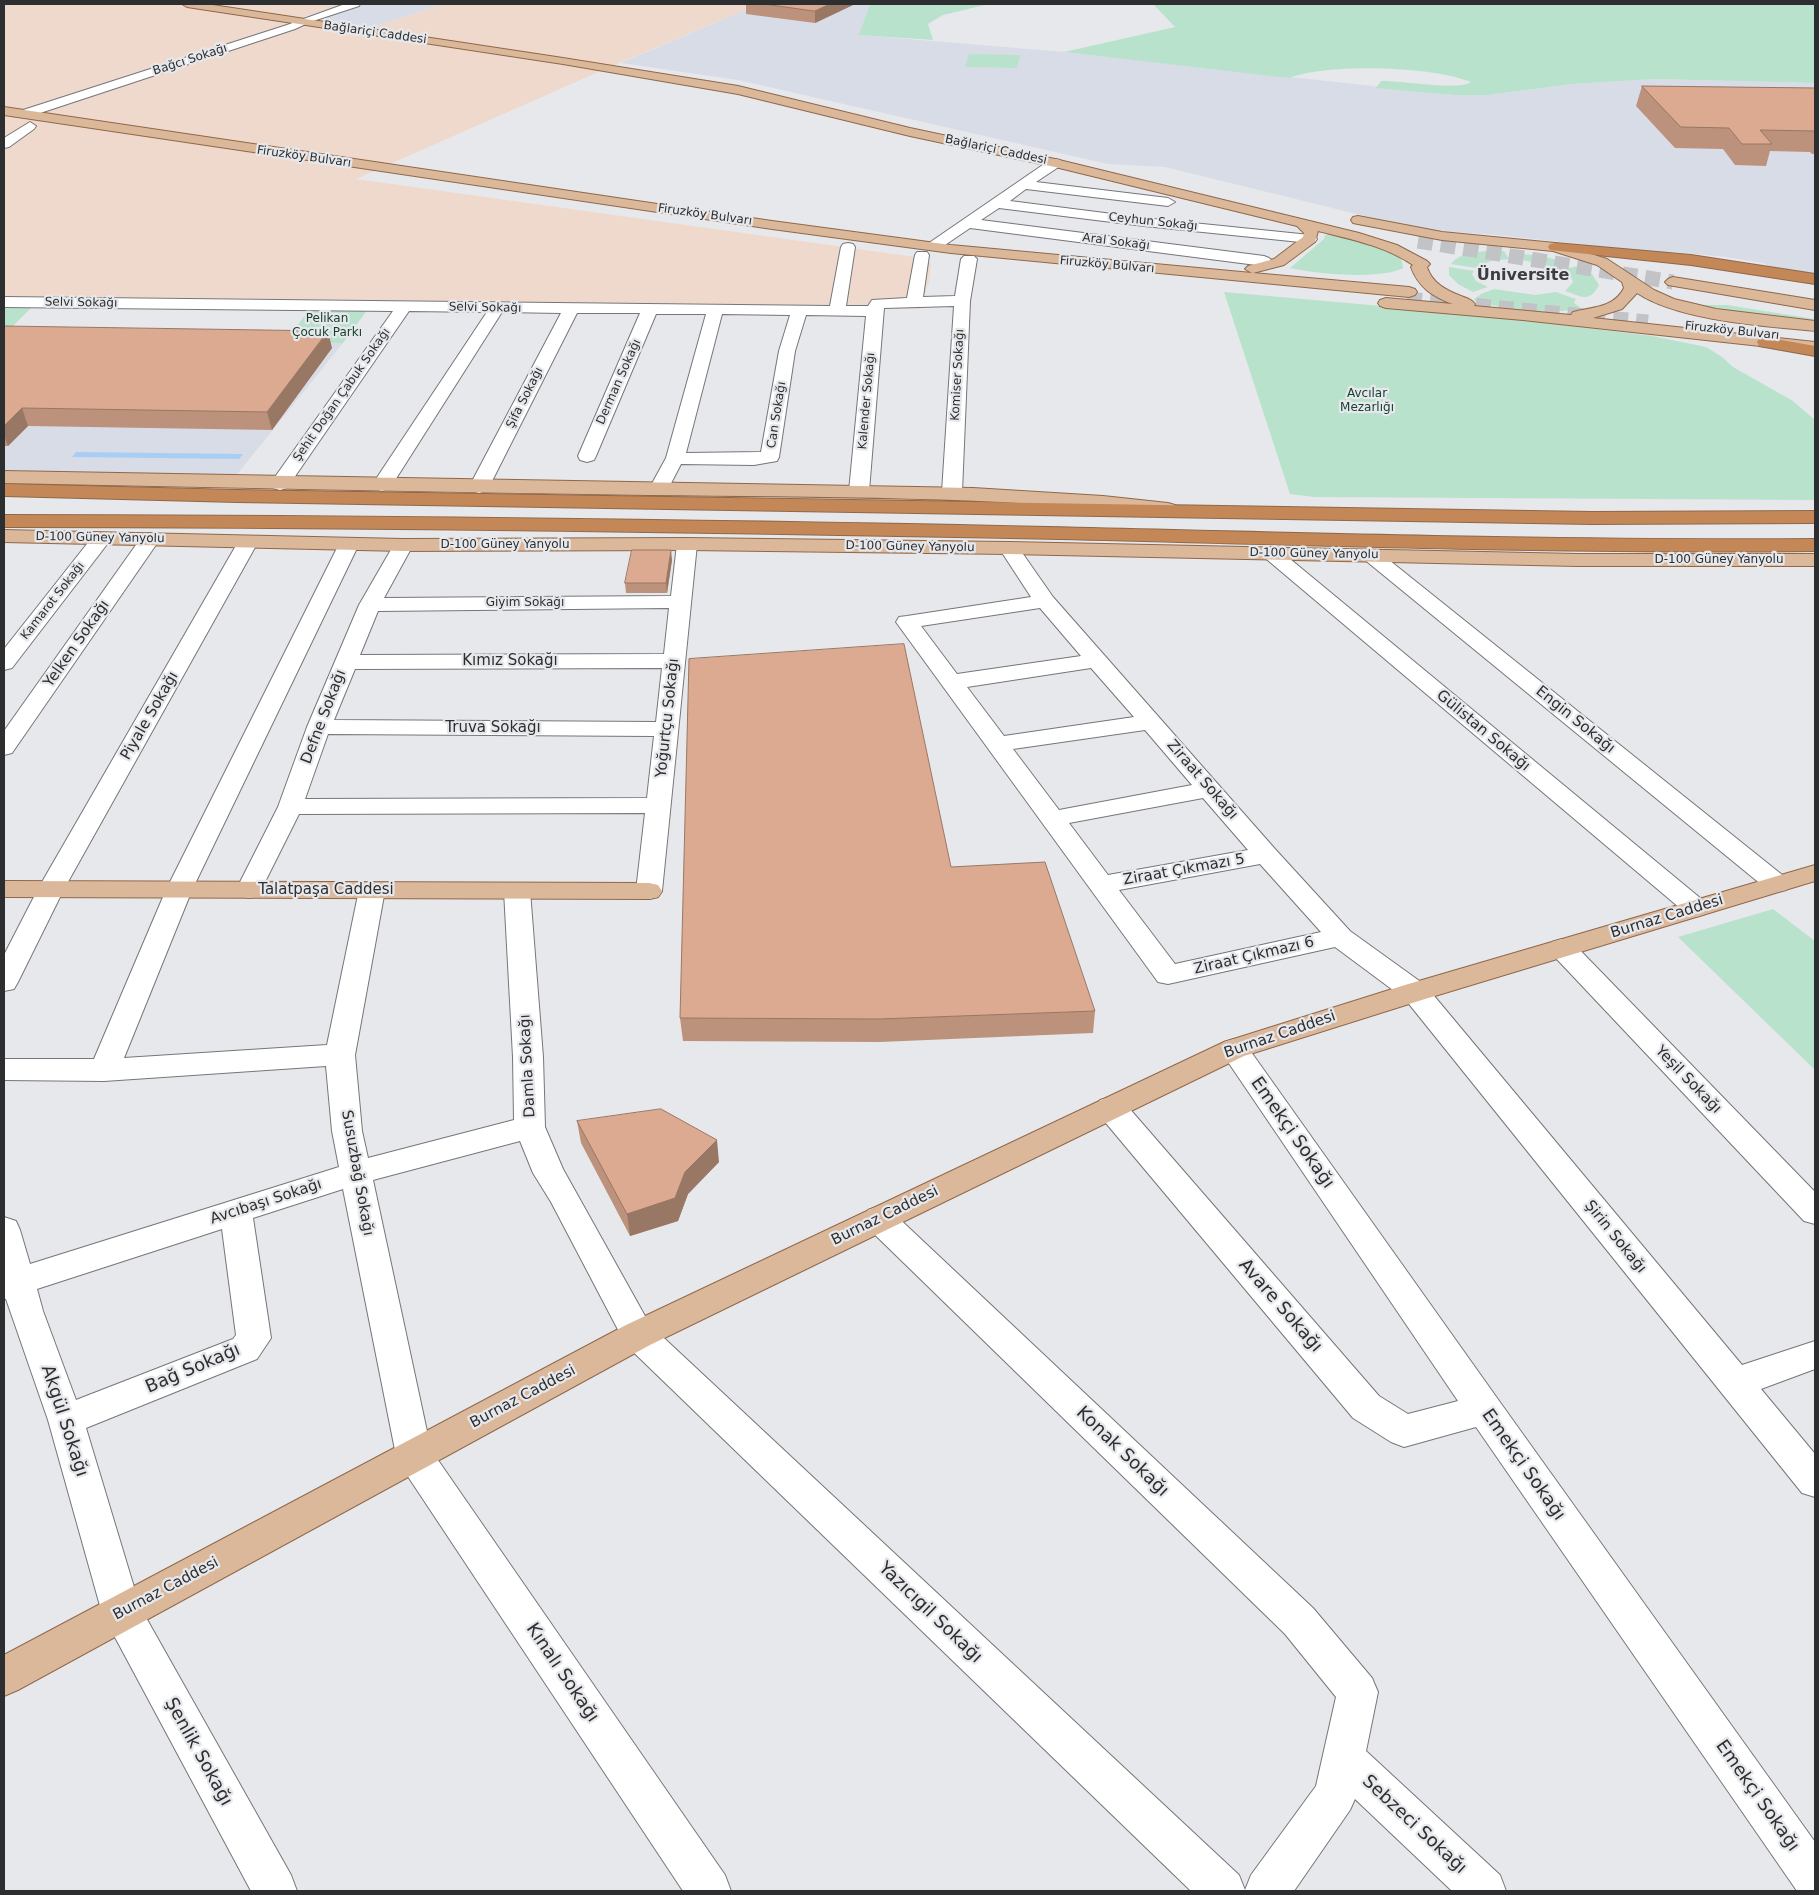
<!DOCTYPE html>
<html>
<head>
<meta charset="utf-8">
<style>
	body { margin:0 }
	#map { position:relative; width:1819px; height:1895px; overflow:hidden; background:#e7e8ec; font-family:"DejaVu Sans",sans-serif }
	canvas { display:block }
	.frame { position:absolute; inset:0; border:5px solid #2d2e2f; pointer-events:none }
</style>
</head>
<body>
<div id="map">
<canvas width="1819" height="1895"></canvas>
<div class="frame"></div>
</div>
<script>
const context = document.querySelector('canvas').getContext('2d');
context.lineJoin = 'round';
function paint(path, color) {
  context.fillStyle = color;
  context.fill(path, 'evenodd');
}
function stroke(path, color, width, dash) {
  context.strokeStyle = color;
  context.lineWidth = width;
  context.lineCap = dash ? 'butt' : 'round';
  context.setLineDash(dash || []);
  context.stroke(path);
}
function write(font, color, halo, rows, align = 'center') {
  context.font = font + ' "DejaVu Sans",sans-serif';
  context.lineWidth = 4.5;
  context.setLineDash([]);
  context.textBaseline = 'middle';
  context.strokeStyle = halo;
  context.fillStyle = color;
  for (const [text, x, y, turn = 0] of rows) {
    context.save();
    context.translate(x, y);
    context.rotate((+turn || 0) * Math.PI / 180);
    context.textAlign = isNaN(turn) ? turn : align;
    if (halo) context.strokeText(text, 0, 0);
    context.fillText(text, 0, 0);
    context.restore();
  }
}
paint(new Path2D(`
	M 365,4 L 443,4 L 374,27 L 319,19 Z
	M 759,4 L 870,4 L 860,35 L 1064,52 L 1454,95 L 1488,95 L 1572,84 L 1655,79 L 1815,83 L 1815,275 L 1768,266 L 1763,263 L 1726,257 L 1675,252 L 1659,253 L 1497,235 L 1418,229 L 1165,167 L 1108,164 L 738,80 L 621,63 Z
	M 4,340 L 343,343 L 235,477 L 4,472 Z`), '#d8dce6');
paint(new Path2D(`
	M 4,4 L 344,4 L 304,17 L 374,27 L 443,4 L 759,4 L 603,70 L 356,179 L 915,257 L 931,263 L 929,281 L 920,309 L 384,300 L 4,296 Z`), '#efd9cd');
paint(new Path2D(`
	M 870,4 L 989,4 L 943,15 L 928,24 L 933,40 L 859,35 Z
	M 1153,4 L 1815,4 L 1815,83 L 1655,79 L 1572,84 L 1488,95 L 1454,95 L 1376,88 L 1381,81 C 1400,80 1459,91 1471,82 C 1432,66 1328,63 1289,78 L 1064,52 L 1175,27 Z
	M 969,54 L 1020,55 L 1017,68 L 965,67 Z
	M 1325,235 C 1345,235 1383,247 1401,258 L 1403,268 C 1381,280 1316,274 1290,268 L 1324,239 Z
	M 1486,251 L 1504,251 L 1509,259 L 1491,261 L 1476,268 L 1451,264 C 1458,254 1475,252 1486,251 Z
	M 1514,253 L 1542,256 L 1569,263 L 1554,267 L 1518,259 Z
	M 1579,266 L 1592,274 L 1599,285 C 1589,304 1581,296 1565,291 L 1573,282 L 1571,277 L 1563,269 Z
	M 1449,267 L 1474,271 L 1472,274 L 1476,281 L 1488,287 L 1473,292 L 1458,284 L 1449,275 Z
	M 1494,289 L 1535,295 L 1556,292 L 1576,299 L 1574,303 L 1581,308 C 1546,316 1507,310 1473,300 L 1481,294 Z
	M 1224,292 L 1482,315 L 1652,336 L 1706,347 L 1722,357 L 1733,367 L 1793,401 L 1815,420 L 1815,500 L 1314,497 L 1290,494 Z
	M 1690,305 L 1727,305 L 1815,319 L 1815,322 Z
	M 4,307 L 29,307 L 30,309 L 4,335 Z
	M 311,307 L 368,309 L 343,343 L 285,342 Z
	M 1773,909 L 1815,941 L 1815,1070 L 1678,937 Z`), '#b9e2cd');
paint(new Path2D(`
	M 76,452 L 243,454 L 239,459 L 72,457 Z`), '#a8cef5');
stroke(new Path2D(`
	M 1418,241 L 1673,282
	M 1407,299 L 1648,322`), '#c2c3c6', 15, [15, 8]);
const minor = new Path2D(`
	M 345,4 L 360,4 L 359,6 L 310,22 L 295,29 L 28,117 L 24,118 L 18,114 L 20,111 L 287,25 Z
	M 30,122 L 36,126 L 34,129 L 9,147 L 4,148 L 4,138 Z
	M 1055,159 L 1060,160 L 1062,163 L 1060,166 L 1036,182 L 1168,198 L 1175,202 L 1168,206 L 1026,189 L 1010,201 L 1144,218 L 1310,235 L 1315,236 L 1317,239 L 1315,242 L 1310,243 L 1144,226 L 999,208 L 981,220 L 1264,256 L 1269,258 L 1272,261 L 1269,264 L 1264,266 L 970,228 L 939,249 L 929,249 L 927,246 L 929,243 L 1050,160 Z
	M 848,243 L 853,244 L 855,247 L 846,306 L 868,306 L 872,300 L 907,298 L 915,255 L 917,252 L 927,252 L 929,255 L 923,297 L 955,296 L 961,259 L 964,256 L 974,256 L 977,259 L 970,301 L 962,492 L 959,496 L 952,498 L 945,496 L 942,492 L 954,306 L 884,308 L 869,491 L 866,495 L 859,497 L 852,495 L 849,491 L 866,316 L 806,315 L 795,351 L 779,457 L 777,461 L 754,465 L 681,464 L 666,493 L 659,495 L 652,493 L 649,489 L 666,458 L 706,314 L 656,314 L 596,456 L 594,460 L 587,462 L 580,460 L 578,456 L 640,313 L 577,313 L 489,487 L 486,491 L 479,493 L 472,491 L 469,487 L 561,313 L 502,312 L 392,485 L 389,489 L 382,491 L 375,489 L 372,485 L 487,312 L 409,311 L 287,488 L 280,490 L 273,488 L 270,484 L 393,311 L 4,307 L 4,297 L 830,306 L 841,247 L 843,244 ZM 722,314 L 790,315 L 779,351 L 761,452 L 686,453 Z
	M 101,533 L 108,535 L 111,539 L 108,543 L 12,668 L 4,670 L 4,649 L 94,535 Z
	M 150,533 L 157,535 L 160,539 L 12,753 L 4,755 L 4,731 L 143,535 Z
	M 248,536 L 255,538 L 258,542 L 64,889 L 18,982 L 14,989 L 4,991 L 4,955 L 38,889 L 238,542 L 241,538 Z
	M 349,538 L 356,540 L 359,544 L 192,890 L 124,1058 L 327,1045 L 359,890 L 363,884 L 372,882 L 381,884 L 385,890 L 355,1055 L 362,1131 L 368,1158 L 514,1120 L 513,1057 L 504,891 L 508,885 L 517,883 L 526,885 L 530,891 L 543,1057 L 545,1127 L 563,1169 L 650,1325 L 1239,1875 L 1245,1890 L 1251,1875 L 1316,1786 L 1336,1697 L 1285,1634 L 868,1228 L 863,1219 L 868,1210 L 879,1206 L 890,1210 L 1313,1608 L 1372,1678 L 1378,1692 L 1366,1751 L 1500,1875 L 1506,1891 L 1452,1891 L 1355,1799 L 1350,1810 L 1294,1891 L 1191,1891 L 626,1345 L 551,1202 L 533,1173 L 520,1141 L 373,1180 L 431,1450 L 725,1875 L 731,1891 L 683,1891 L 401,1466 L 396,1455 L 343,1189 L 253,1218 L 271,1338 L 257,1359 L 86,1428 L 140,1607 L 291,1875 L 297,1891 L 251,1891 L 102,1613 L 48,1420 L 6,1299 L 4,1299 L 4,1217 L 16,1221 L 20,1230 L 30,1264 L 339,1167 L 332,1131 L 326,1066 L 104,1081 L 4,1080 L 4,1059 L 94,1059 L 166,890 L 339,544 L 342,540 ZM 222,1229 L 236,1335 L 233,1339 L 76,1400 L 43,1311 L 37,1289 Z
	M 687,538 L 694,540 L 697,544 L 662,891 L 658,897 L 649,899 L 640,897 L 636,891 L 645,813 L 299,814 L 258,896 L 249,898 L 240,896 L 236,890 L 278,807 L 307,727 L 359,605 L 396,541 L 403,539 L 410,541 L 413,545 L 384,598 L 671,596 L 677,544 L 680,540 ZM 669,608 L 664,654 L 360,655 L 378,611 ZM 662,668 L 656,722 L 334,720 L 355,669 ZM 328,734 L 654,736 L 647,798 L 305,799 Z
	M 1009,542 L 1016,544 L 1053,597 L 1275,849 L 1350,931 L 1425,985 L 1742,1365 L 1815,1341 L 1815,1369 L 1761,1389 L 1815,1454 L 1815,1497 L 1802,1493 L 1405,999 L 1335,947 L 1168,984 L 1158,982 L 896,622 L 899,617 L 907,616 L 1031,597 L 999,548 L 1002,544 ZM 1040,608 L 1081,656 L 957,674 L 921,626 ZM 1091,668 L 1134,717 L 1004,736 L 967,687 ZM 1145,730 L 1192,785 L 1059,810 L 1013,749 ZM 1203,798 L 1248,850 L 1108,875 L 1069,823 ZM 1260,864 L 1321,932 L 1175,964 L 1119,890 Z
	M 1271,547 L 1278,549 L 1705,902 L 1709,908 L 1705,914 L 1696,917 L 1687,914 L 1264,557 L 1261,553 L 1264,549 Z
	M 1372,550 L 1379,552 L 1786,878 L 1790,884 L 1786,890 L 1777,892 L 1768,890 L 1365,560 L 1362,556 L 1365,552 Z
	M 1562,939 L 1572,942 L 1815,1192 L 1815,1224 L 1804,1221 L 1552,954 L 1548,948 L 1552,942 Z
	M 1234,1039 L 1244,1042 L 1497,1398 L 1815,1842 L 1815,1891 L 1797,1891 L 1476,1427 L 1404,1447 L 1391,1442 L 1353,1418 L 1100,1116 L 1096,1108 L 1100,1100 L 1111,1097 L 1122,1100 L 1379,1396 L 1408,1414 L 1458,1401 L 1224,1056 L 1219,1049 L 1224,1042 Z`);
const major = new Path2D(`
	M 182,4 L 206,4 L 563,58 L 738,86 L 910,128 L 1055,159 L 1359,233 L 1397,245 L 1427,261 L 1430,264 L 1427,267 C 1432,283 1446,290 1461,296 C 1466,298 1471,299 1475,304 L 1474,306 L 1571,315 L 1573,312 C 1592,307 1614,308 1624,288 L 1622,282 L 1597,265 L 1553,251 L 1442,240 L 1358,224 L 1353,223 L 1351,220 L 1353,217 L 1358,216 L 1442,232 L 1555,243 L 1607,259 L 1654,290 L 1674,299 L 1716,309 L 1815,321 L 1815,331 C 1765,326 1679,321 1637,293 L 1622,309 L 1593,318 L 1815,342 L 1815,352 L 1523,320 L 1386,308 L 1380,306 L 1378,303 L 1380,300 L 1386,298 L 1453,304 C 1433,297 1418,287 1411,267 L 1413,265 C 1385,246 1350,239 1318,231 L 1315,242 L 1284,265 L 1253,273 L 1409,287 L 1415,289 L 1417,292 L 1415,295 L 1409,297 L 951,253 L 772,229 L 4,115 L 4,107 L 772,221 L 951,245 L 1252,273 L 1245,269 L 1248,266 L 1274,259 L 1303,237 L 1304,233 L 1297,226 L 1055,167 L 910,136 L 738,94 L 563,64 L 187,7 Z
	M 1673,277 L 1815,300 L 1815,310 L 1668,285 L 1665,282 L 1668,279 Z
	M 4,471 L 973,488 L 1103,496 L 1168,503 L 1175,505 L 1178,509 L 1175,513 L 1168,515 C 995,496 822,497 648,495 C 433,492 219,487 4,483 Z
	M 4,530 L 403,539 L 687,538 L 1009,542 L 1578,554 L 1815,554 L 1815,566 L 1578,566 L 1009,554 L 687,550 L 403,551 L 4,542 Z
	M 1815,865 L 1815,881 L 1425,999 L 1244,1056 L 650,1345 L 18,1690 L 4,1696 L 4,1655 L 626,1325 L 1224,1042 L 1405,985 Z
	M 4,881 L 649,883 L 658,885 L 662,891 L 658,897 L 649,899 L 4,897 Z`);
const highway = new Path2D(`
	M 1555,243 L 1691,255 L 1815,274 L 1815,284 L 1691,265 L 1550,250 L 1548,247 L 1550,244 Z
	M 1765,337 L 1815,346 L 1815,356 L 1759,346 L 1757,342 L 1759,338 Z
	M 4,484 L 237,490 L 1592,512 L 1815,511 L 1815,523 L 1592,524 L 237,502 L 4,496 Z
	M 4,515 C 323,515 641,519 960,525 C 1245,531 1530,541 1815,539 L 1815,551 C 1564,554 1312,545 1060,539 C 708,532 356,527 4,527 Z`);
stroke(minor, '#757679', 2);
stroke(major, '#8f684a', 2);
stroke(highway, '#8f684a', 2);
paint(minor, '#fff');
paint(major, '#dcb89b');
paint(highway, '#c48858');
paint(new Path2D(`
	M 746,4 L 853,4 L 853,5 L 815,23 L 746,14 Z
	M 1642,86 L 1815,88 L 1815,154 L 1812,154 L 1810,152 L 1770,151 L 1766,166 L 1735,165 L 1723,149 L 1675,148 L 1636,106 Z
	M 4,326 L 332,348 L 272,430 L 28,426 L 8,446 L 4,446 Z
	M 672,560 L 667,593 L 626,593 L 625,583 Z
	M 951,867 L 1095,1011 L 1093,1033 L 880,1042 L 683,1041 L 680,1018 Z
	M 577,1121 L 719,1162 L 688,1194 L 678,1221 L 630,1236 L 581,1143 Z`), '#bc927c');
paint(new Path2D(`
	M 830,4 L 853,4 L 853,5 L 815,23 L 815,11 Z
	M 328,331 L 332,348 L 272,430 L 267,412 Z
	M 22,408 L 28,426 L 8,446 L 4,435 L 4,426 Z
	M 671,550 L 672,560 L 667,593 L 666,583 Z
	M 717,1140 L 719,1162 L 688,1194 L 678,1221 L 630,1236 L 627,1214 L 685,1172 Z`), '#997765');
const building = new Path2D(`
	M 764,4 L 830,4 L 815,11 Z
	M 1642,86 L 1815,88 L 1815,131 L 1760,130 L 1772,144 L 1742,144 L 1729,128 L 1681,127 Z
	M 4,326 L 328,331 L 267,412 L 22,408 L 4,426 Z
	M 632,550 L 671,550 L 666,583 L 625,583 Z
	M 904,644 L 951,867 L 1045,862 L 1095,1011 L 879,1019 L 680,1018 L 689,659 Z
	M 661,1109 L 717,1140 L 685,1172 L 675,1198 L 627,1214 L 577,1121 Z`);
paint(building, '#dbaa90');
stroke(building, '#997765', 1);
write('12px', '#2d2e2f', '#e7e8ec', [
	["Bağlariçi Caddesi",375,33,8],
	["Bağcı Sokağı",190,60,-18],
	["Bağlariçi Caddesi",996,150,12],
	["Firuzköy Bulvarı",304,157,8],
	["Firuzköy Bulvarı",705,215,8],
	["Ceyhun Sokağı",1153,222,6],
	["Aral Sokağı",1116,242,7],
	["Firuzköy Bulvarı",1107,265,5],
	["Selvi Sokağı",81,303,1],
	["Selvi Sokağı",485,308,1],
	["Firuzköy Bulvarı",1732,331,6],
	["Komiser Sokağı",958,375,-87],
	["Derman Sokağı",619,382,-66],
	["Şehit Doğan Çabuk Sokağı",342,395,-55],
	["Şifa Sokağı",525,398,-63],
	["Kalender Sokağı",867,401,-85],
	["Can Sokağı",777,415,-81],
	["D-100 Güney Yanyolu",100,538,1],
	["D-100 Güney Yanyolu",505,545],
	["D-100 Güney Yanyolu",910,547,1],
	["D-100 Güney Yanyolu",1314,554,1],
	["D-100 Güney Yanyolu",1719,560],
	["Kamarot Sokağı",53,601,-52],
	["Giyim Sokağı",525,603]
]);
write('12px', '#15412f', '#e7e8ec', [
	["Pelikan",327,319],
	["Çocuk Parkı",327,333],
	["Avcılar",1367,394],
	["Mezarlığı",1367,408]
]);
write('15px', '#2d2e2f', '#e7e8ec', [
	["Yelken Sokağı",77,644,-55],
	["Kımız Sokağı",510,661],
	["Piyale Sokağı",150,716,-60],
	["Defne Sokağı",324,717,-69],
	["Yoğurtçu Sokağı",668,718,-84],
	["Engin Sokağı",1575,720,39],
	["Truva Sokağı",493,728],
	["Gülistan Sokağı",1483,731,40],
	["Ziraat Sokağı",1202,780,49],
	["Ziraat Çıkmazı 5",1184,870,-10],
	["Talatpaşa Caddesi",326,890],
	["Burnaz Caddesi",1667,917,-17],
	["Ziraat Çıkmazı 6",1254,956,-13],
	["Burnaz Caddesi",1280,1035,-19],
	["Damla Sokağı",528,1066,-93],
	["Yeşil Sokağı",1688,1080,46],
	["Susuzbağ Sokağı",357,1173,80],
	["Avcıbaşı Sokağı",266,1202,-18],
	["Burnaz Caddesi",885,1216,-26],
	["Şirin Sokağı",1615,1237,51],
	["Burnaz Caddesi",523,1397,-28],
	["Burnaz Caddesi",166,1589,-28]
]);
write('bold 16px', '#3c3d40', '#e7e8ec', [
	["Üniversite",1523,276]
]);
write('18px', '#2d2e2f', '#e7e8ec', [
	["Emekçi Sokağı",1292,1133,55],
	["Avare Sokağı",1280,1306,49],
	["Bağ Sokağı",193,1369,-23],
	["Akgül Sokağı",64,1421,72],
	["Konak Sokağı",1122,1452,44],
	["Emekçi Sokağı",1523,1465,55],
	["Yazıcıgil Sokağı",930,1613,44],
	["Kınalı Sokağı",562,1673,56],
	["Şenlik Sokağı",198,1752,61],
	["Emekçi Sokağı",1757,1796,55],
	["Sebzeci Sokağı",1414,1825,43]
]);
</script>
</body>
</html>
